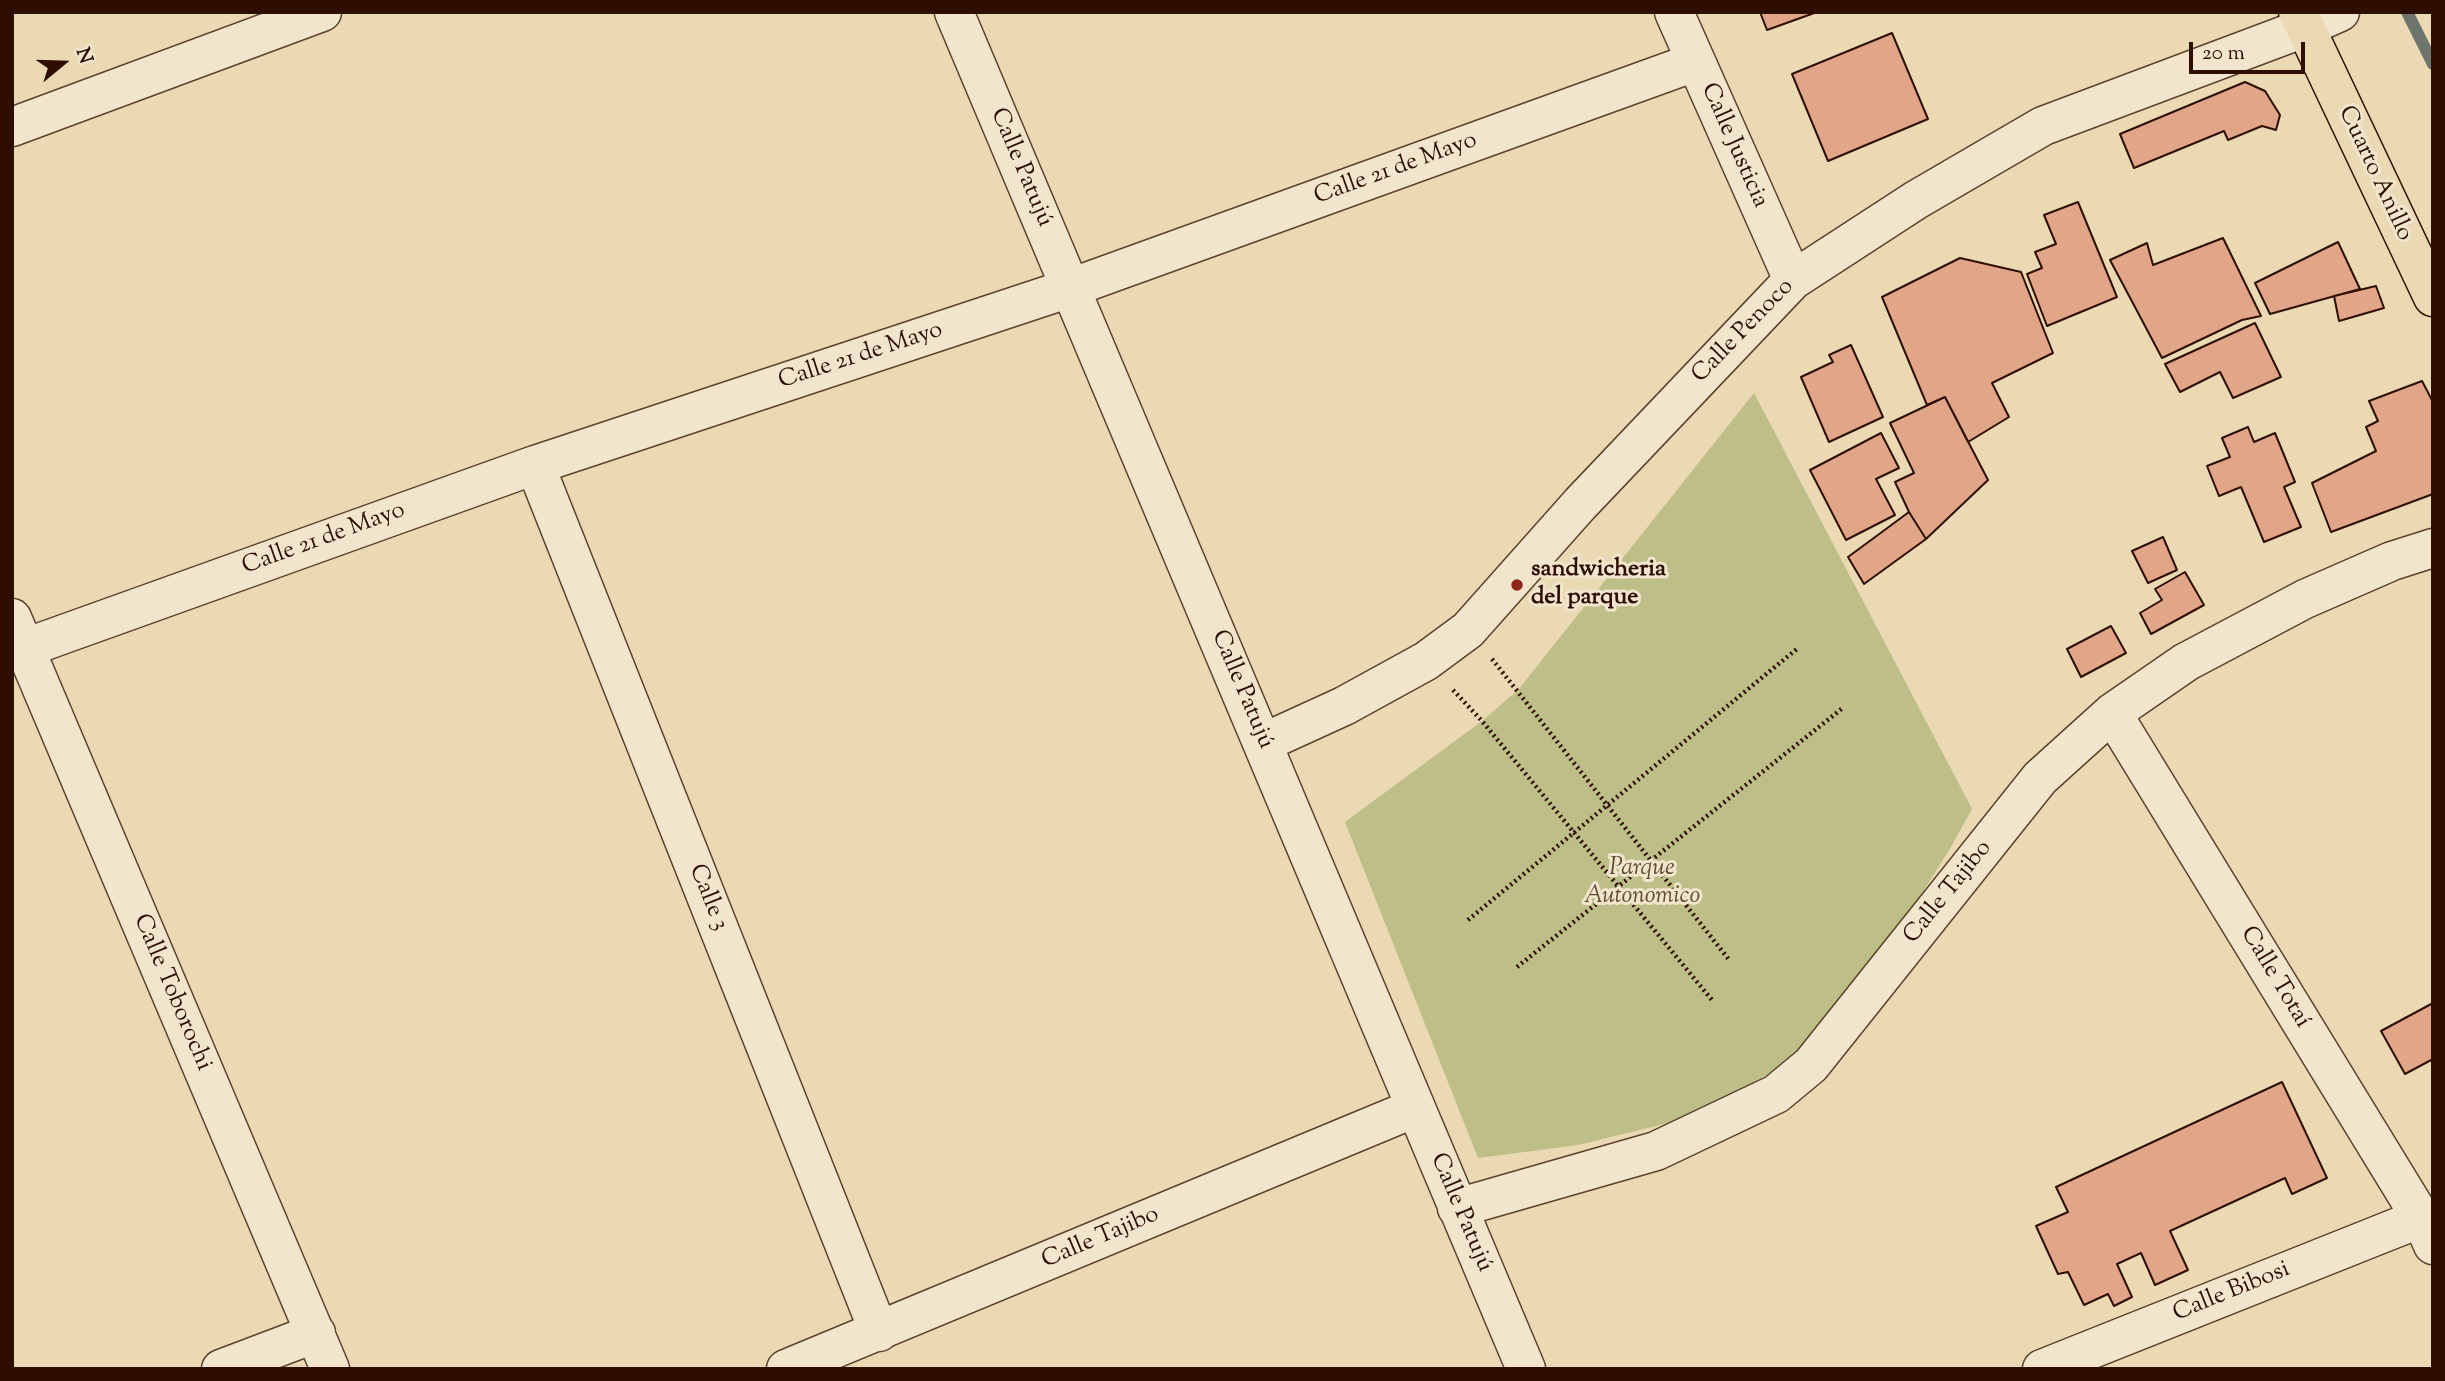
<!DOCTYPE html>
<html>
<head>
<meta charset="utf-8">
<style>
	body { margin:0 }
	#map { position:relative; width:2445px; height:1381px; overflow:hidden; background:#ead9b2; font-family:"Sorts Mill Goudy",serif }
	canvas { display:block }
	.frame { position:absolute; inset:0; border:14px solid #2d0e01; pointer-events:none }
	.north { position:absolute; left:28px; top:28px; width:70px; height:70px; -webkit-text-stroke:5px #f1e6cd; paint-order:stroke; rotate:71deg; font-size:19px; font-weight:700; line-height:28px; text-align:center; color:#2d0e01 }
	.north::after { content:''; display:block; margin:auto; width:24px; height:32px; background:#2d0e01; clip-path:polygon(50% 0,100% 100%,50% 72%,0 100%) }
	.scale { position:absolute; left:2189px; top:42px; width:116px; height:32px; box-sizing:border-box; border:4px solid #2d0e01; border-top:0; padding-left:9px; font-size:21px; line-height:24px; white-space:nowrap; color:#2d0e01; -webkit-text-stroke:5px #f1e6cd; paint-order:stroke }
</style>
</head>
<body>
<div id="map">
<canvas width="2445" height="1381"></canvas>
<div class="frame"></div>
<div class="north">N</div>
<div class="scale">20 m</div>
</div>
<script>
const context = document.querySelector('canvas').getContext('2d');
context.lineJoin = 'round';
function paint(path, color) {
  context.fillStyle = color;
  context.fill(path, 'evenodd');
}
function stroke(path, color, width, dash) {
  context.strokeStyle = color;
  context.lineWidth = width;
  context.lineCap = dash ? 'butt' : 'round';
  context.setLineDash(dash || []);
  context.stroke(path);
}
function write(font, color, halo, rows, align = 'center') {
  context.font = font + ' "Sorts Mill Goudy",serif';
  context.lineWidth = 6;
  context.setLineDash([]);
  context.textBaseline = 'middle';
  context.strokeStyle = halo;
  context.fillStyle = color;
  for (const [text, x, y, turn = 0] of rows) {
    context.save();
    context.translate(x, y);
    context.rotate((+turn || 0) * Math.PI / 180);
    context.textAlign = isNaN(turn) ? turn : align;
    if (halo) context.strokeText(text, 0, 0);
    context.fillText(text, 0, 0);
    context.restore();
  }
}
paint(new Path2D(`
	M 1754,393 L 1972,809 L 1948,852 L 1887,948 L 1792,1060 L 1693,1117 L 1578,1145 L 1478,1158 L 1345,822 L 1482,721 L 1518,690 Z`), '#bdbe88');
stroke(new Path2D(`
	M 2407,12 L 2433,64`), '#6e756d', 12);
const building = new Path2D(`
	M 1760,12 L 1817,12 L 1767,30 Z
	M 1892,33 L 1928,119 L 1828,161 L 1792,74 Z
	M 2245,82 L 2265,91 L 2280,115 L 2276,130 L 2262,126 L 2228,140 L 2224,131 L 2134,168 L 2120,134 Z
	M 2078,202 L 2117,297 L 2047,326 L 2027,274 L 2042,268 L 2035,252 L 2056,244 L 2044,215 Z
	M 2223,238 L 2261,316 L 2242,320 L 2162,358 L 2110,260 L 2147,243 L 2153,265 Z
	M 2338,242 L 2360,289 L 2270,314 L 2255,283 Z
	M 1960,258 L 2021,272 L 2053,353 L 1992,383 L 2009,417 L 1968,442 L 1945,397 L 1927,405 L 1882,297 Z
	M 2376,286 L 2384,308 L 2339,321 L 2334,296 Z
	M 2255,323 L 2281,377 L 2233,398 L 2220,372 L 2180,392 L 2165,364 Z
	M 1851,345 L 1883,417 L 1829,442 L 1801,377 L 1833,362 L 1829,355 Z
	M 2422,381 L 2433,402 L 2433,494 L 2331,532 L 2312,483 L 2376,451 L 2366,427 L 2378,421 L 2369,401 Z
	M 1945,397 L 1988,480 L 1926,539 L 1909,512 L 1895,482 L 1914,473 L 1890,423 Z
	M 2248,427 L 2254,442 L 2275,433 L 2295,482 L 2284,487 L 2301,527 L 2264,542 L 2241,487 L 2219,496 L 2207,466 L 2230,457 L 2222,438 Z
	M 1881,433 L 1899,468 L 1876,479 L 1895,515 L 1846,540 L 1810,470 Z
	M 1909,512 L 1926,539 L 1864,584 L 1848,557 Z
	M 2163,537 L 2177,570 L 2148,583 L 2132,551 Z
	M 2185,572 L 2204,605 L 2151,634 L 2140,613 L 2162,600 L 2155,589 Z
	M 2111,626 L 2126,653 L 2081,677 L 2067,649 Z
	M 2433,1003 L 2433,1059 L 2405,1074 L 2381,1031 Z
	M 2282,1082 L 2327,1178 L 2292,1194 L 2285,1178 L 2170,1231 L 2188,1270 L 2155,1285 L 2141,1253 L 2117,1264 L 2132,1297 L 2114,1306 L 2108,1294 L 2084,1305 L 2068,1272 L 2058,1274 L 2036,1226 L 2068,1212 L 2056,1187 Z`);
paint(building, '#e1a688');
stroke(building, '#2d0e01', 2);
const minor = new Path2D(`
	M 954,12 L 1526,1369
	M 1674,12 L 1793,280
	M 12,127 L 322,12
	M 535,465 L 879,1332
	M 12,618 L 330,1369
	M 25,648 L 535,465 L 1070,288 L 1695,62
	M 2112,713 L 2421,1218 L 2433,1245
	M 1263,743 L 1344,706 L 1426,661 L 1468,630 L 1580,504 L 1793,280 L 1916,200 L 2043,126 L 2304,28 L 2340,12
	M 1457,1208 L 1656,1151 L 1776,1094 L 1811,1065 L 2040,778 L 2112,713 L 2186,662 L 2305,599 L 2392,561 L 2433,548
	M 221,1369 L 316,1333
	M 786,1369 L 1415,1108
	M 2042,1369 L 2421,1218`);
const highway = new Path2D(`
	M 2298,12 L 2433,297`);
stroke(minor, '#5c412d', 41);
stroke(highway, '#2d0e01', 41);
stroke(new Path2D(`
	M 1492,659 L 1730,961
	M 1453,690 L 1482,721 L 1712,1000
	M 1468,920 L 1798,648
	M 1517,967 L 1844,707`), '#2d0e01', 4.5, [2, 3.5]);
stroke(minor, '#f1e6cd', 38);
stroke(highway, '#ead9b2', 38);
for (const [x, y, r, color] of [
	[1517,585,7,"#8f2418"]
]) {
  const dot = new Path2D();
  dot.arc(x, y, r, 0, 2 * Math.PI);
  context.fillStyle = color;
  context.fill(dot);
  stroke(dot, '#f1e6cd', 2.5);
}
write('24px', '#2d0e01', '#f1e6cd', [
	["Calle Justicia",1733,146,66],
	["Calle Patujú",1020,168,67],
	["Calle 21 de Mayo",1396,170,-20],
	["Cuarto Anillo",2374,174,65],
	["Calle Penoco",1744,332,-46],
	["Calle 21 de Mayo",861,357,-18],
	["Calle 21 de Mayo",324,540,-20],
	["Calle Patujú",1241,690,67],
	["Calle Tajibo",1949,893,-51],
	["Calle 3",707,898,68],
	["Calle Totaí",2274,978,59],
	["Calle Toborochi",171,993,67],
	["Calle Patujú",1460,1213,67],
	["Calle Tajibo",1101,1239,-23],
	["Calle Bibosi",2232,1293,-22]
]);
write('bold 24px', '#2d0e01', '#f1e6cd', [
	["sandwicheria",1531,571],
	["del parque",1531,599]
], 'left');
write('italic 24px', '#5f4c30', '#f1e6cd', [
	["Parque",1642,870],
	["Autonomico",1642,898]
]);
</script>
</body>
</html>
